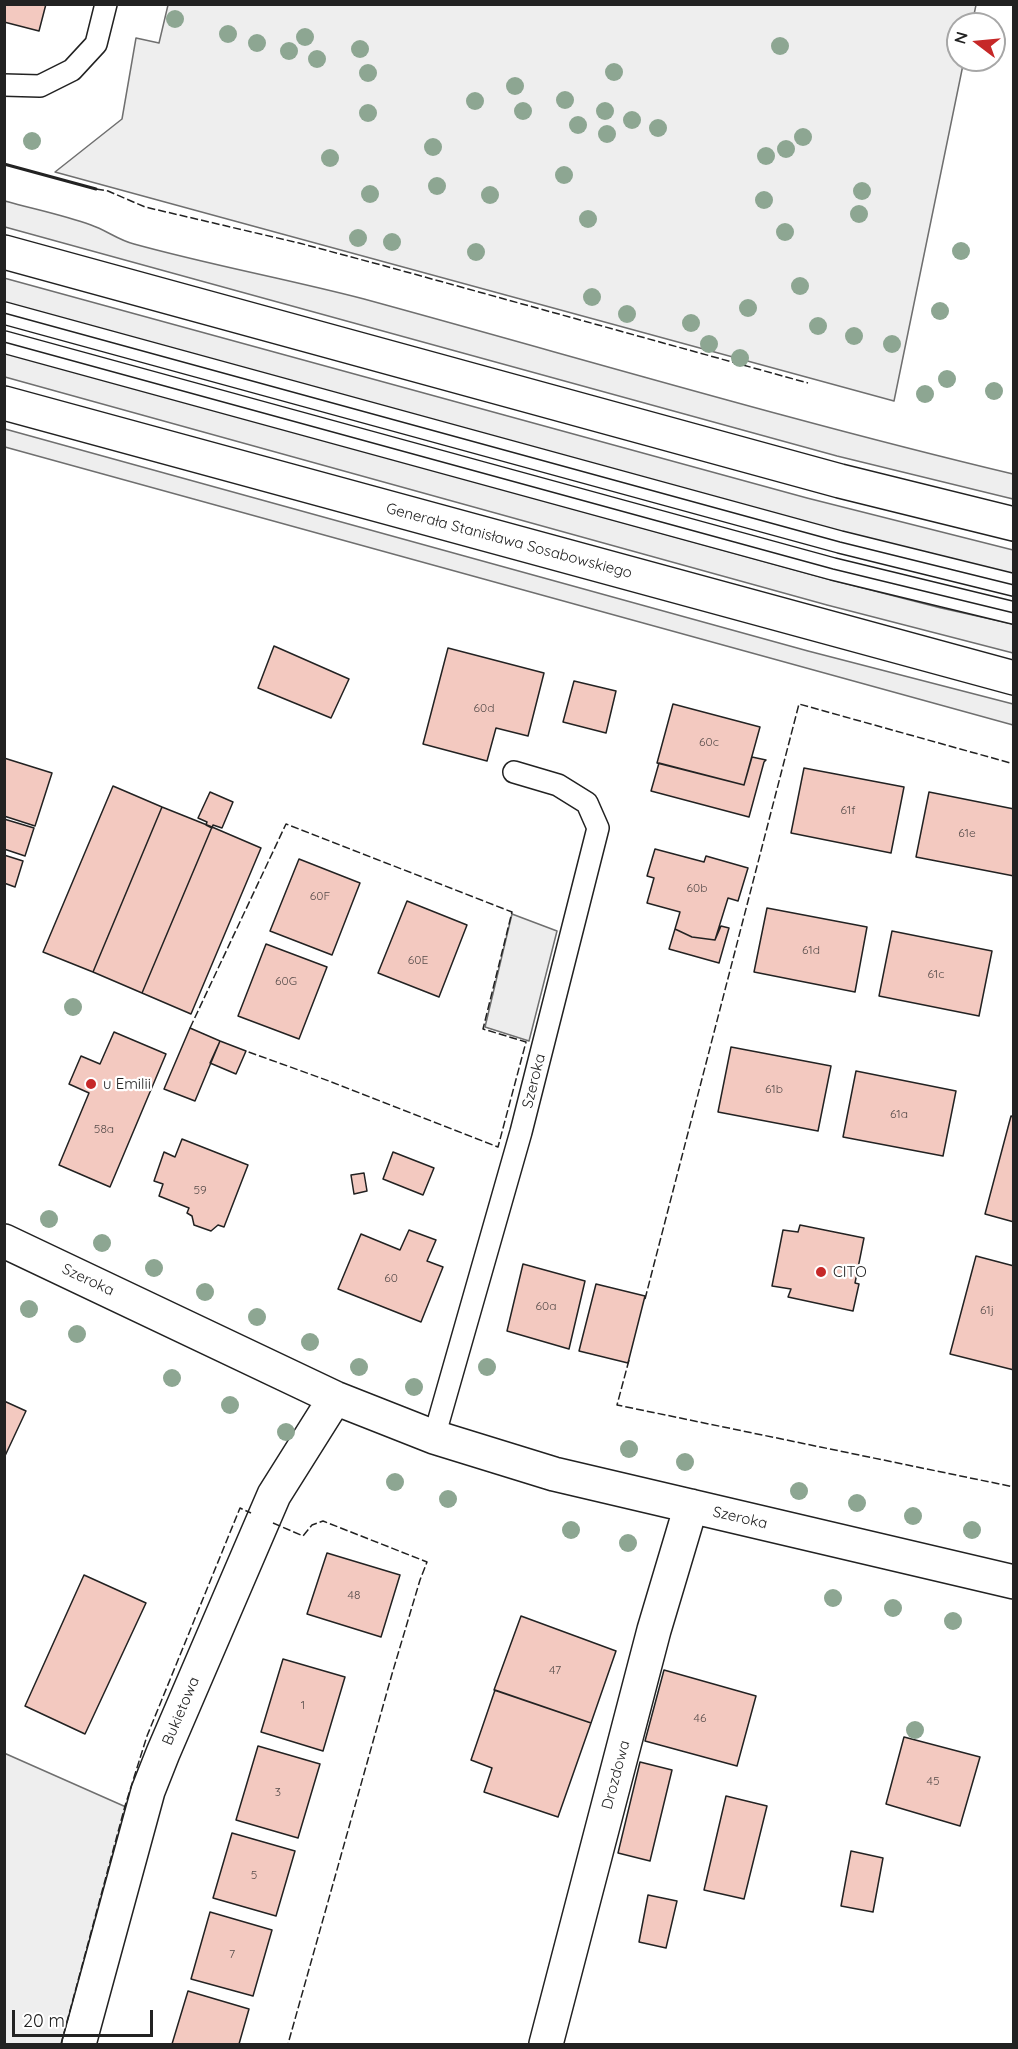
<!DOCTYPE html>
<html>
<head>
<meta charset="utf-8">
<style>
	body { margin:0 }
	#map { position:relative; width:1018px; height:2049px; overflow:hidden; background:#fff; font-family:Quicksand,sans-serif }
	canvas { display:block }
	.frame { position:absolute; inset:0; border:6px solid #222; pointer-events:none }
	.north { position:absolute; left:946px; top:12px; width:60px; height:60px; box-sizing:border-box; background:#fff; border:2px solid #a7a7a7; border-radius:50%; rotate:286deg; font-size:16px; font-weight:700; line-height:24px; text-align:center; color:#222 }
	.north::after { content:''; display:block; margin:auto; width:21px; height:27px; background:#c62828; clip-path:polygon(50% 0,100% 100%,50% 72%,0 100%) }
	.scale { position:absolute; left:12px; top:2010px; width:141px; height:27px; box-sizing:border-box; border:3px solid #222; border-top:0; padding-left:8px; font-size:18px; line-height:21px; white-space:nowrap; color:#222; -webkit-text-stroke:4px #fff; paint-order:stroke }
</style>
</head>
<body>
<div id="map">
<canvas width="1018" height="2049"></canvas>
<div class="frame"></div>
<div class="north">N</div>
<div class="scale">20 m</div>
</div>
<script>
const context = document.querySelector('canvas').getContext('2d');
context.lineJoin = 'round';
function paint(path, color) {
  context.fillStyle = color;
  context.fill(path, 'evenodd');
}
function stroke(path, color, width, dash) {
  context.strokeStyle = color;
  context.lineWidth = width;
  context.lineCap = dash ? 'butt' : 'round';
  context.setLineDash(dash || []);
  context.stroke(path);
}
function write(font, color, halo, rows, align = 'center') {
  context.font = font + ' Quicksand,sans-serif';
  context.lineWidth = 4.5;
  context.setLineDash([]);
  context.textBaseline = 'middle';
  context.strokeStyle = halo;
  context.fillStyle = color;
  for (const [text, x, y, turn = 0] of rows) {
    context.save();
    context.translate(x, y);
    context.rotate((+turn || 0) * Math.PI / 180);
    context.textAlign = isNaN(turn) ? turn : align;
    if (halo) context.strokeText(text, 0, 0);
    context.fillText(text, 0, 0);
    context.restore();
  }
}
const green = new Path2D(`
	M 168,5 L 976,5 L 972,24 L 958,24 L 958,60 L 964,60 L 894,401 L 55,172 L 122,119 L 136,38 L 159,43 Z
	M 5,201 C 33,209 63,215 91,225 C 106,230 118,240 134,244 C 210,265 287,279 364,299 C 580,358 795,422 1013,474 L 1013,499 L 837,456 L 5,227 Z
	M 4,278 L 807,498 L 1013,550 L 1013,576 L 922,555 L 5,305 Z
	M 4,352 L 828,579 L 941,608 L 1013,624 L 1013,653 L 827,605 L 5,377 Z
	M 5,429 L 808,651 L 1013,704 L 1013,725 L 5,447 Z
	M 4,1753 L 126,1807 L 62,2044 L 5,2044 Z`);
paint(green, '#eee');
stroke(green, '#6f6f6f', 1.5);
const parking = new Path2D(`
	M 512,914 L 557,931 L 529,1041 L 485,1027 Z`);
paint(parking, '#ededed');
stroke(parking, '#6f6f6f', 1.5);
const building = new Path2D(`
	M 4,4 L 46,4 L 39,31 L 4,22 Z
	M 274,646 L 349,679 L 331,718 L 258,688 Z
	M 448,648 L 544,673 L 528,736 L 496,728 L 487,761 L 423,744 Z
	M 574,681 L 616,691 L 606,733 L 563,722 Z
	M 673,704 L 760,727 L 744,785 L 657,763 Z
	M 752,757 L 766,760 L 764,762 L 749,817 L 651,791 L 659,763 L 744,785 Z
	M 4,758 L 52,773 L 35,826 L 4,816 Z
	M 804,768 L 904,787 L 891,853 L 791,833 Z
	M 113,786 L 162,807 L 93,972 L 43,952 Z
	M 210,792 L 233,802 L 222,828 L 213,825 L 212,828 L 206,825 L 207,822 L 198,818 Z
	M 929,792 L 1014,809 L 1014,876 L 916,857 Z
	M 162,807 L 212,827 L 142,993 L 93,972 Z
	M 4,819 L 34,828 L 25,856 L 4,849 Z
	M 212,827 L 261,848 L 191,1014 L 142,993 Z
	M 655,849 L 704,862 L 706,856 L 748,868 L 738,901 L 728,898 L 715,940 L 692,937 L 675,929 L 680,912 L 647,903 L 654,878 L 647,876 Z
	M 4,855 L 23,861 L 15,887 L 4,883 Z
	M 299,859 L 360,883 L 332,955 L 270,931 Z
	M 407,901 L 467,925 L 439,997 L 378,973 Z
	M 767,908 L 867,927 L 855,992 L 754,972 Z
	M 721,926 L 729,928 L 719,963 L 669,949 L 675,929 L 692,937 L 715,940 Z
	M 892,931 L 992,951 L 979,1016 L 879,996 Z
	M 266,944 L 327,967 L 299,1039 L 238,1016 Z
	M 190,1028 L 220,1041 L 195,1101 L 164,1089 Z
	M 114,1032 L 166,1054 L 110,1187 L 59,1165 L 89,1093 L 69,1084 L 81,1056 L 100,1064 Z
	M 220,1041 L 246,1051 L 236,1074 L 210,1063 Z
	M 731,1047 L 831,1066 L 818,1131 L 718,1112 Z
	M 856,1071 L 956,1091 L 943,1156 L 843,1137 Z
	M 1011,1116 L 1014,1117 L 1014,1222 L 985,1214 Z
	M 182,1139 L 248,1165 L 224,1227 L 218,1225 L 211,1231 L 194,1225 L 192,1216 L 187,1213 L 189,1208 L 159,1196 L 163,1184 L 154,1181 L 164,1152 L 175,1157 Z
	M 393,1152 L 434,1168 L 423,1195 L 383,1179 Z
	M 364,1173 L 367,1191 L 354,1194 L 351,1175 Z
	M 800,1225 L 864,1238 L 855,1283 L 859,1284 L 853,1311 L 788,1297 L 791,1289 L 772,1286 L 783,1230 L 798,1232 Z
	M 409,1230 L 436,1240 L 427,1261 L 443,1267 L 421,1322 L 338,1289 L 361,1234 L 400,1250 Z
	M 976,1256 L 1014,1266 L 1014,1370 L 950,1354 Z
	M 523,1264 L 585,1281 L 569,1349 L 507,1331 Z
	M 596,1284 L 645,1296 L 628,1363 L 579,1351 Z
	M 4,1401 L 26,1411 L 4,1458 Z
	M 327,1553 L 400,1575 L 381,1637 L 307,1614 Z
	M 84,1575 L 146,1603 L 85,1734 L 25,1706 Z
	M 521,1616 L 616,1651 L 591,1723 L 494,1690 Z
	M 283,1659 L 345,1677 L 323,1751 L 261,1732 Z
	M 664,1670 L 756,1696 L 737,1766 L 645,1741 Z
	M 495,1690 L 591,1723 L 558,1817 L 484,1792 L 492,1768 L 471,1760 Z
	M 904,1737 L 980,1757 L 960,1826 L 886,1804 Z
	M 258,1746 L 320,1764 L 298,1838 L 236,1820 Z
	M 640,1762 L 672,1770 L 650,1861 L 618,1853 Z
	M 726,1796 L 767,1806 L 744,1899 L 704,1890 Z
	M 232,1833 L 295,1851 L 276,1916 L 213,1898 Z
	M 851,1851 L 883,1858 L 873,1912 L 841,1906 Z
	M 648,1895 L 677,1901 L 666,1948 L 639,1942 Z
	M 210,1912 L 272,1930 L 253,1996 L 191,1979 Z
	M 188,1991 L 249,2009 L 239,2044 L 172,2044 Z`);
paint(building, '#f3c9c0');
stroke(building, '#222', 1.5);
const lane = new Path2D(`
	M 4,85 L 40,86 L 72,70 L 96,44 L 106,4
	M 4,313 L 840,542 L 1014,585
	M 4,342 L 833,569 L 1014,613
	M 434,1437 L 521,1132 L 598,828 L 587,803 L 558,785 L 514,772`);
const street = new Path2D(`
	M 4,1241 L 335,1398 L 434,1437 L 554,1474 L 1014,1582
	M 79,2044 L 148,1791 L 163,1753 L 274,1495 L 335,1398
	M 546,2044 L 654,1630 L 691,1506`);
const secondary = new Path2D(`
	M 4,252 L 840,481 L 1014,524
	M 4,403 L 1014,678`);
stroke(lane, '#222', 24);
stroke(street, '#222', 36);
stroke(secondary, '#222', 36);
stroke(lane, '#fff', 21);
stroke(street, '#fff', 33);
stroke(secondary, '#fff', 33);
stroke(new Path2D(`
	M 4,313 L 840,542 L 1014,585
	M 4,342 L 833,569 L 1014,613`), '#222', 1.5);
stroke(new Path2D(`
	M 96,189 L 108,191 L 145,207 L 299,243 L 385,266 L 808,383
	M 190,1028 L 286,824 L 512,912 L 483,1029 L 526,1042 L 498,1147 L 329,1081 L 246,1051
	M 645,1299 L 799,704 L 1014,764
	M 629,1360 L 617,1405 L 1014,1487
	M 273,1523 L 303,1536 L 312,1525 L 323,1521 L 427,1562 L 420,1580 L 392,1674 L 288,2044
	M 61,2044 L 125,1806 L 147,1736 L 240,1508 L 251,1513`), '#222', 1.5, [8, 3]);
stroke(new Path2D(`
	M 4,164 L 96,189`), '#222', 3);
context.fillStyle = '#8da692';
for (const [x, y] of [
	[175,19],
	[228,34],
	[305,37],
	[257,43],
	[780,46],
	[360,49],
	[289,51],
	[317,59],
	[614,72],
	[368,73],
	[515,86],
	[565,100],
	[475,101],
	[523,111],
	[605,111],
	[368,113],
	[632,120],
	[578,125],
	[658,128],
	[607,134],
	[803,137],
	[32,141],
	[433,147],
	[786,149],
	[766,156],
	[330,158],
	[564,175],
	[437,186],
	[862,191],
	[370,194],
	[490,195],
	[764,200],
	[859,214],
	[588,219],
	[785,232],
	[358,238],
	[392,242],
	[961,251],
	[476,252],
	[800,286],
	[592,297],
	[748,308],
	[940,311],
	[627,314],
	[691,323],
	[818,326],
	[854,336],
	[709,344],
	[892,344],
	[740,358],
	[947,379],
	[994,391],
	[925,394],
	[73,1007],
	[49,1219],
	[102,1243],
	[154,1268],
	[205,1292],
	[29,1309],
	[257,1317],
	[77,1334],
	[310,1342],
	[359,1367],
	[487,1367],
	[172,1378],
	[414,1387],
	[230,1405],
	[286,1432],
	[629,1449],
	[685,1462],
	[395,1482],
	[799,1491],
	[448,1499],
	[857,1503],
	[913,1516],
	[571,1530],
	[972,1530],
	[628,1543],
	[833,1598],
	[893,1608],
	[953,1621],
	[915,1730]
]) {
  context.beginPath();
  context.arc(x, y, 9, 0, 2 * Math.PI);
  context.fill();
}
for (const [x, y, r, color] of [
	[91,1084,6,"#c62828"],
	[821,1272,6,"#c62828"]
]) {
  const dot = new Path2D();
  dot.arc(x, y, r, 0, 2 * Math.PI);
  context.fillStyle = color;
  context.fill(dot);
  stroke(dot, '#fff', 2);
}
write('12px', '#564c4a', null, [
	["60d",484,708],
	["60c",709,742],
	["61f",848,810],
	["61e",967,833],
	["60b",697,888],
	["60F",320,896],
	["61d",811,950],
	["60E",418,960],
	["61c",936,974],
	["60G",286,981],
	["61b",774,1089],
	["61a",899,1114],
	["58a",104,1129],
	["59",200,1190],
	["60",391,1278],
	["60a",546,1306],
	["61j",987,1310],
	["48",354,1595],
	["47",555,1670],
	["1",303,1705],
	["46",700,1718],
	["45",933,1781],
	["3",278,1792],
	["5",254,1875],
	["7",232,1954]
]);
write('15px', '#222', '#fff', [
	["Generała Stanisława Sosabowskiego",509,541,15],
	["Szeroka",534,1081,-76],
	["Szeroka",88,1280,25],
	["Szeroka",740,1518,13],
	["Bukietowa",181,1711,-67],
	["Drozdowa",616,1775,-75]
]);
write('15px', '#222', '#fff', [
	["u Emilii",103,1084],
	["CITO",833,1272]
], 'left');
</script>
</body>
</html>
